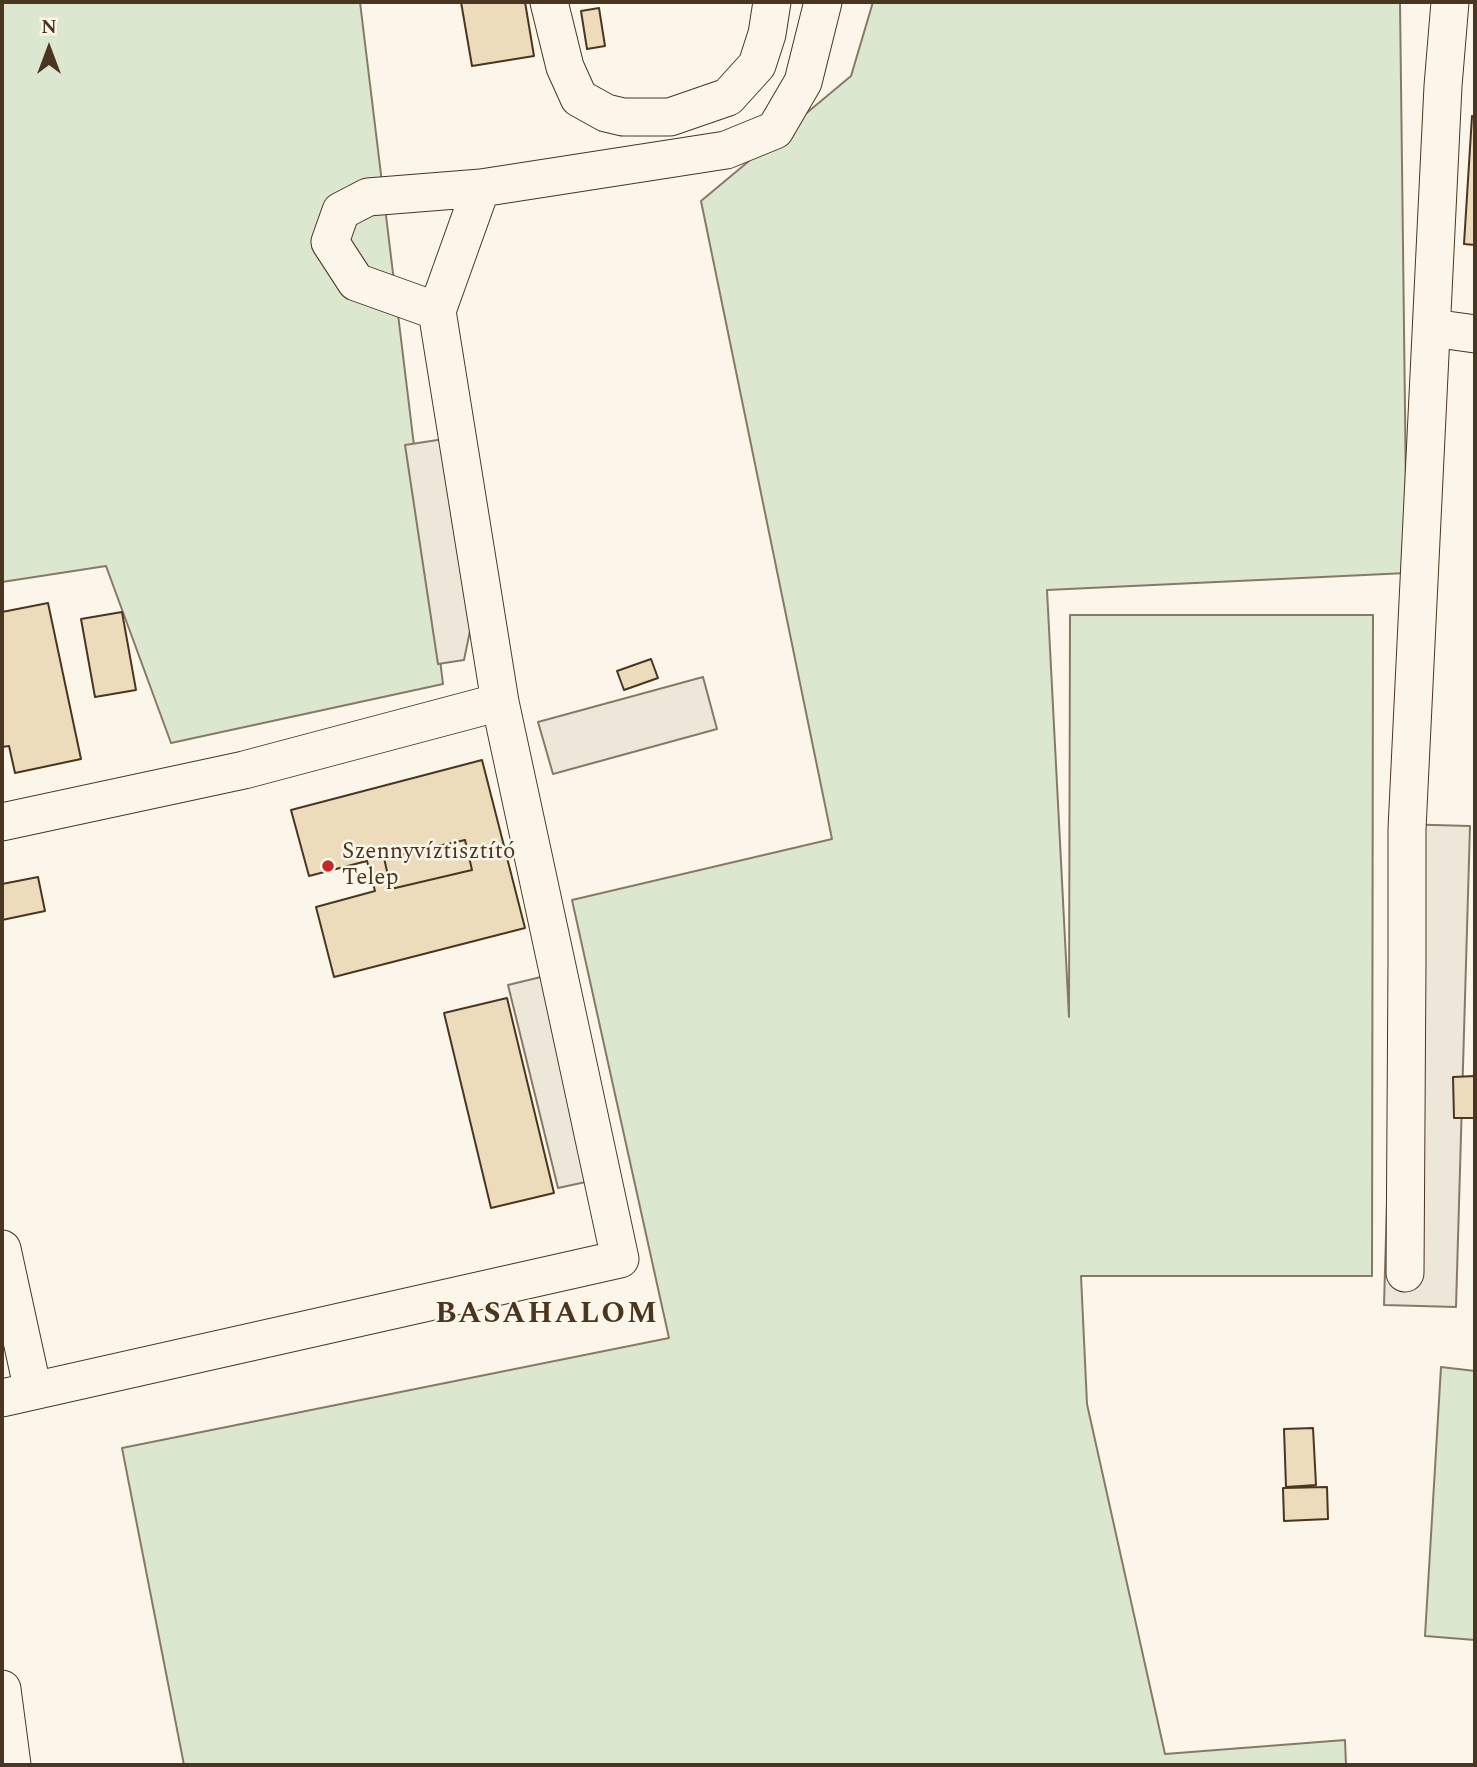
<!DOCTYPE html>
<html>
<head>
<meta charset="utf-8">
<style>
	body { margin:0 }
	#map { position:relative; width:1477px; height:1767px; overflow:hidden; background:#fbf6e9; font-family:Spectral,serif }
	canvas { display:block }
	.frame { position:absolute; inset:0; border:4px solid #4a3520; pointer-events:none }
	.north { position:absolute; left:14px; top:14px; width:70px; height:70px; -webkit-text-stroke:5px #fbf6e9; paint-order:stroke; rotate:0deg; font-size:19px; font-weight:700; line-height:28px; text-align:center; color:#4a3520 }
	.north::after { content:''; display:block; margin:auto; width:24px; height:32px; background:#4a3520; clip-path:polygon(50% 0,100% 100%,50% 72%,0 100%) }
</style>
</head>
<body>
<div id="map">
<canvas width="1477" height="1767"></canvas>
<div class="frame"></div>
<div class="north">N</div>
</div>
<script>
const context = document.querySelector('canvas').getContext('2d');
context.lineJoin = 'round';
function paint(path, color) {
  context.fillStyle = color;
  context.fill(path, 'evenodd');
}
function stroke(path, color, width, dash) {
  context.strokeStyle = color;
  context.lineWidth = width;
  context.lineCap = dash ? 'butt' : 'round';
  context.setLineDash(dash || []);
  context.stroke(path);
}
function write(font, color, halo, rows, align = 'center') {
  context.font = font + ' Spectral,serif';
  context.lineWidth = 5;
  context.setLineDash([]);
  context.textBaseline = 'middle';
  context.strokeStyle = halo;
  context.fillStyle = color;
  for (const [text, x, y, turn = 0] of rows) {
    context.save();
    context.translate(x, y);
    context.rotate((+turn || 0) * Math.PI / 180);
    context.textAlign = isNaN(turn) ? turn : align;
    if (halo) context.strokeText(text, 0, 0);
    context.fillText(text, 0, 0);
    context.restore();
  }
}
const green = new Path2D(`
	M 2,2 L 360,2 L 443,684 L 171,743 L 106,566 L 2,582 Z
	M 873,2 L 1400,2 L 1407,573 L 1047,590 L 1069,1017 L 1070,615 L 1373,615 L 1372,1276 L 1081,1276 L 1087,1404 L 1165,1754 L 1345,1740 L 1346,1765 L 184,1765 L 122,1448 L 669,1338 L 572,900 L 832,839 L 701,201 L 851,76 Z
	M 1441,1367 L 1475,1371 L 1475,1640 L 1425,1636 Z`);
paint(green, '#dce7d0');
stroke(green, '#887966', 2);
const parking = new Path2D(`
	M 444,439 L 471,626 L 464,660 L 438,664 L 405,445 Z
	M 703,677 L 717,729 L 553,774 L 538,722 Z
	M 1398,824 L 1470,826 L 1456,1307 L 1384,1305 Z
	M 545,976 L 595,1180 L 558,1188 L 508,985 Z`);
paint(parking, '#ede7d9');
stroke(parking, '#887966', 2);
const building = new Path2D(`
	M 461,2 L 525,2 L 534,56 L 472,66 Z
	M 599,8 L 605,46 L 587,49 L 581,11 Z
	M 1472,116 L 1475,117 L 1475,245 L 1464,244 Z
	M 48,603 L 81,759 L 15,773 L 9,746 L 2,747 L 2,612 Z
	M 122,612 L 136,690 L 95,697 L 81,619 Z
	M 651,659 L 658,678 L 624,690 L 617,671 Z
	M 482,760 L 525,928 L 334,977 L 316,907 L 375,891 L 367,861 L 309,876 L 291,810 ZM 465,840 L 472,870 L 391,889 L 384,858 Z
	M 465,840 L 472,870 L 391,889 L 384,858 Z
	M 38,877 L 45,911 L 2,920 L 2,884 Z
	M 507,998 L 554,1193 L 491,1208 L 444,1013 Z
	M 1475,1076 L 1475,1118 L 1454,1118 L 1453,1077 Z
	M 1313,1428 L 1316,1485 L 1286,1487 L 1284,1429 Z
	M 1327,1487 L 1328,1519 L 1284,1521 L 1283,1488 Z`);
paint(building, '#ecdcbc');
stroke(building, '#4a3520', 2);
const minor = new Path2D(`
	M 549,2 L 565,67 L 579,98 L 606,113 L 623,117 L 670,117 L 728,97 L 757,65 L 767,34 L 772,2
	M 437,311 L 356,282 L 330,242 L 341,211 L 368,197 L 481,188
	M 1432,328 L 1475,334
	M 2,822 L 244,770 L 500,702 L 437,311 L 481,188 L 726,150 L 775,130 L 803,82 L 823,2
	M 2,1249 L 33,1391
	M 1405,1273 L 1407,962 L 1407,829 L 1443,86 L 1450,2
	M 2,1398 L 620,1259 L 500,702
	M 2,1689 L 12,1765`);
stroke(minor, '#4a3520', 39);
stroke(minor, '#fbf6e9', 37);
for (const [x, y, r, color] of [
	[328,866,7,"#c62828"]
]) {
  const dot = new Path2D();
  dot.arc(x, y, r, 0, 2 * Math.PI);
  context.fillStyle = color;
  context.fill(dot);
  stroke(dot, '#fbf6e9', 2.5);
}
write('23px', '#4a3520', '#fbf6e9', [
	["Szennyvíztisztító",342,853],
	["Telep",342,879]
], 'left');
context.letterSpacing = '2px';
write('bold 30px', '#4a3520', '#fbf6e9', [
	["BASAHALOM",547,1316]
]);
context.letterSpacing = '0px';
</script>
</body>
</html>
